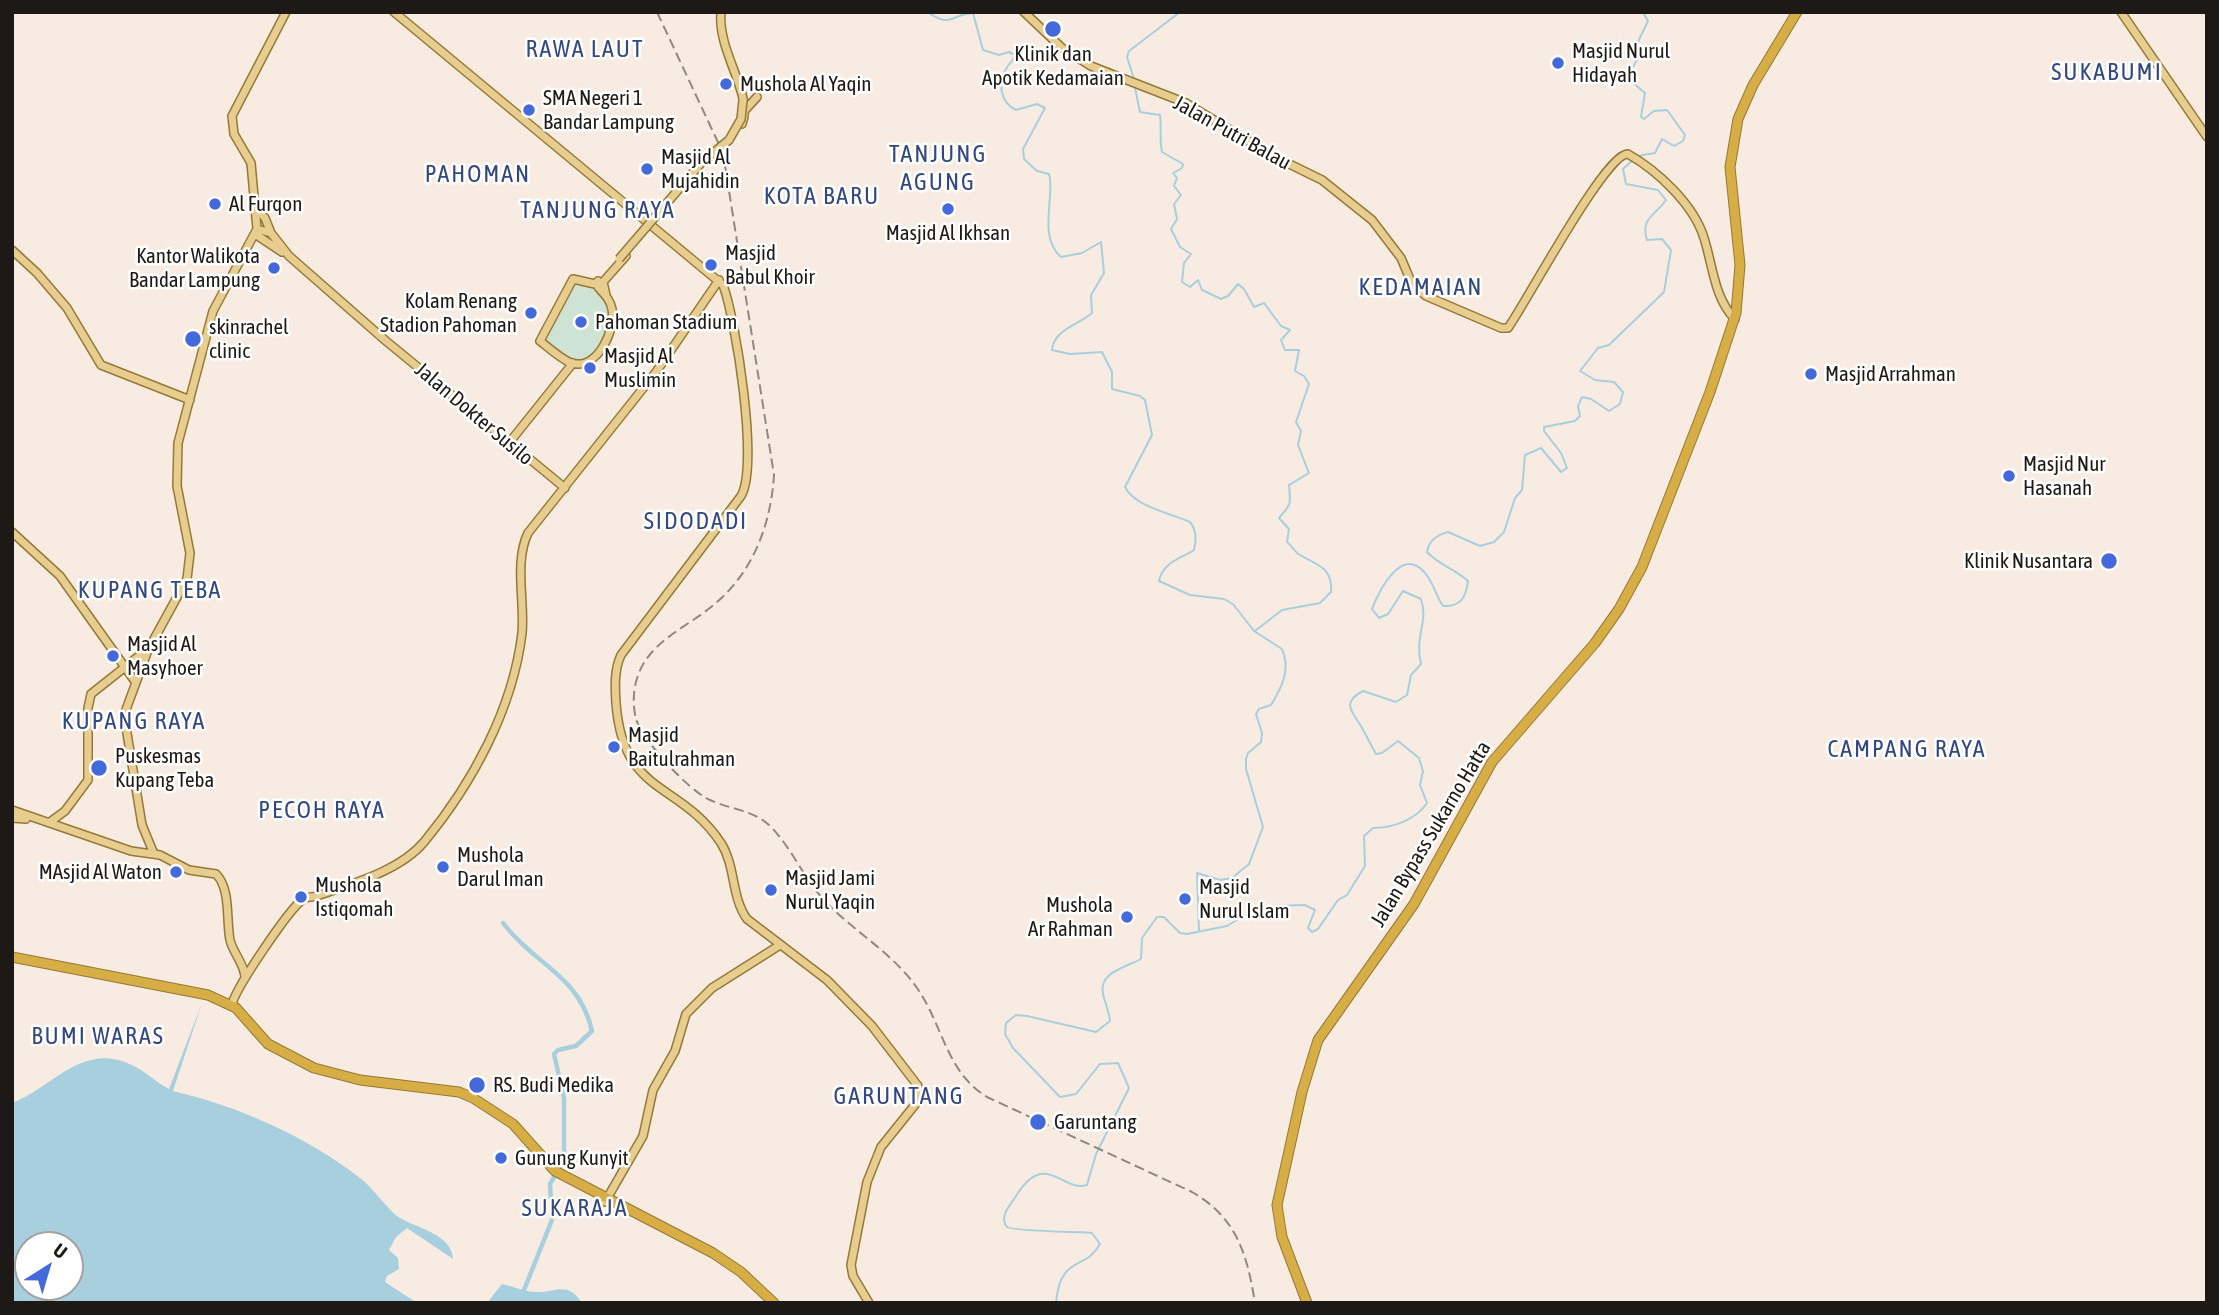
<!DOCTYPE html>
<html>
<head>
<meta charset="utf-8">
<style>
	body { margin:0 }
	#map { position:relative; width:2219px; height:1315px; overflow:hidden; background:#f8ece2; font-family:"Asap Condensed",sans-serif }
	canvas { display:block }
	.frame { position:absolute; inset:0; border:14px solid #1d1916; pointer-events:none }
	.north { position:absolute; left:14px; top:1231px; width:70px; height:70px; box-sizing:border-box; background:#fff; border:2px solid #a5a3a2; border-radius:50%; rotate:37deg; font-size:19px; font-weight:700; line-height:28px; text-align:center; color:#1d1916 }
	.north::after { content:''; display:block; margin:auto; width:24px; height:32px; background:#4469db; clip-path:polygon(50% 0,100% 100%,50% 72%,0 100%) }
</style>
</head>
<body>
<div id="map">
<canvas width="2219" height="1315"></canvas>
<div class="frame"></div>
<div class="north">U</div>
</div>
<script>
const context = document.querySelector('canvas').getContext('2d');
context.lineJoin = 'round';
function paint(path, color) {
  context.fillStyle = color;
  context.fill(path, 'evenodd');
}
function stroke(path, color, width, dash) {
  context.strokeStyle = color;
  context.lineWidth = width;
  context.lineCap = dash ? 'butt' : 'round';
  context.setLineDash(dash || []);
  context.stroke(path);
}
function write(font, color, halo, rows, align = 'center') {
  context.font = font + ' "Asap Condensed",sans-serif';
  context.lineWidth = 5;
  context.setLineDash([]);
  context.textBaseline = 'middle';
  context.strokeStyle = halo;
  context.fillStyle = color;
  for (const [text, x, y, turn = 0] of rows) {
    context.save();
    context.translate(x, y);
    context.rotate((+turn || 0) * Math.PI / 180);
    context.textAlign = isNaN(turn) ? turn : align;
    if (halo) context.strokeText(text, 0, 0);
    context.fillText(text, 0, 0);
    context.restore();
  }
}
paint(new Path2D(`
	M 573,279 C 604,290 605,291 613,324 L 595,355 L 577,363 L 540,341 Z`), '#cfe3d4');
paint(new Path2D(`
	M 202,1003 L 173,1091 C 240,1107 304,1135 360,1178 C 374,1189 384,1205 397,1216 C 414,1228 452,1233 453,1259 L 407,1228 L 396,1237 L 389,1250 L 398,1258 L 399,1269 L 387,1276 L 385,1282 L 417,1303 L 12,1303 L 12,1103 C 53,1087 83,1041 132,1065 C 145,1071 156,1082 169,1089 ZM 70,1245 L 70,1287 L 28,1287 L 28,1245 Z
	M 502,1284 C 513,1286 525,1292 536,1292 C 555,1293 567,1280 582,1303 L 487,1303 Z`), '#a8cfde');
stroke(new Path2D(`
	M 928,12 C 950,29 952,14 973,13 L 983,50 L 999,55 L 1009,52 L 1015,55 C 1013,62 1009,63 1006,69 C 997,84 1001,103 1016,110 L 1037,104 L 1045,108 L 1023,149 L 1024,159 L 1037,171 L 1049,174 L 1050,179 C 1053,201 1039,238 1061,257 L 1082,253 L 1101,242 L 1104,273 L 1091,295 L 1092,313 C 1080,324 1053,330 1052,350 L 1070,354 L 1102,352 L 1112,372 L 1112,389 L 1140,396 L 1145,400 L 1152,435 L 1125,487 C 1135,507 1170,513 1190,522 C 1196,529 1197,540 1194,550 C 1180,559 1163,562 1159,581 L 1190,595 L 1224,599 L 1233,604 L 1254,631 L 1282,649 C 1291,669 1282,687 1271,705 L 1259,709 L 1256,714 L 1262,733 L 1261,742 L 1248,753 L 1246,759 L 1246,769 L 1263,827 L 1249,864 L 1232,878 L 1220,880 L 1197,873 L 1199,930
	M 1134,79 L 1127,57 L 1129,51 L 1180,12
	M 1135,88 L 1140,112 L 1160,115 C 1162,129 1159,139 1162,152 L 1183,164 L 1182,168 L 1173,173 L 1177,178 L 1174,186 L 1181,195 L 1174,204 L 1177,219 L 1171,229 L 1180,247 L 1191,254 L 1184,263 L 1182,282 L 1190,287 L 1198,280 L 1202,290 L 1221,299 L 1228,296 L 1238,284 L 1244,289 L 1254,307 L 1264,303 L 1281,326 L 1290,330 L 1281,340 L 1285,350 L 1299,350 L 1295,371 L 1304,376 L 1309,384 L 1296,422 L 1301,431 L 1298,445 L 1309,473 L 1289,485 C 1291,506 1291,504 1279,518 L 1289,529 L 1287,542 C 1291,545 1295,552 1300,555 C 1317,565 1333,567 1331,592 L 1320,603 L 1282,610 L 1255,631
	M 1637,156 L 1655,153 L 1662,139 L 1674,146 L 1683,141 L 1685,135 L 1667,110 L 1654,111 L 1644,119 L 1641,117 L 1645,93 L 1629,79 L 1619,78 L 1629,73 L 1639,57 L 1634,50 L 1648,21 L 1643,12
	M 1056,1303 C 1060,1254 1086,1271 1100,1244 L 1092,1233 C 1080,1232 1010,1231 1007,1227 C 1000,1218 1007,1209 1012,1202 C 1018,1193 1026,1179 1037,1175 C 1054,1168 1069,1191 1087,1185 L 1096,1154 L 1129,1088 L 1118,1063 L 1100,1064 L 1076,1094 L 1060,1097 L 1013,1048 L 1005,1034 L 1006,1023 L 1016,1015 L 1027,1016 L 1096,1032 L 1110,1021 C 1109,1011 1105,1003 1103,994 C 1098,972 1127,967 1141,959 L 1142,938 L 1157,917 L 1164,917 L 1180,933 L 1187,934 L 1227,926 L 1255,909 L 1272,906 L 1305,905 L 1315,910 L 1308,928 L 1312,932 L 1318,929 L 1338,900 L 1347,895 L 1365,866 L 1364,836 L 1373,828 C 1392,828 1416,820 1427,803 L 1420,785 L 1423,771 L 1419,758 L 1398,741 L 1382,753 L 1376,754 C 1371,745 1367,737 1362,728 C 1353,712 1340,703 1363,691 L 1396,702 L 1407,695 L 1411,675 L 1421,664 C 1414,636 1429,622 1421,599 L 1403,591 L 1388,614 L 1379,618 L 1372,609 C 1379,591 1401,546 1424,572 C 1433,581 1436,596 1443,606 C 1461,607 1466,597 1468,581 C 1455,569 1439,565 1427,552 C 1429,540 1437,535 1448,532 L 1480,546 L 1494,542 L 1504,532 L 1515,498 L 1522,490 L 1525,455 L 1541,448 L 1561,472 L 1567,468 L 1561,453 L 1544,431 L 1544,427 L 1575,421 L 1580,416 L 1578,406 L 1582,397 L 1591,399 L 1609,411 L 1620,404 L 1623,392 L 1614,382 L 1595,380 L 1580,371 L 1598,348 L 1609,345 L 1664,292 L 1671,250 L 1662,239 L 1647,240 C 1640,218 1656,215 1666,200 L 1658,190 L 1626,184 L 1623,169 L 1633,160`), '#a8cfde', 2);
stroke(new Path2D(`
	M 503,923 C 535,965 580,976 592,1031 L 576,1046 L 558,1050 L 554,1054 L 564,1098 L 564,1160 L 550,1184 L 552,1220 L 524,1290`), '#a8cfde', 4.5);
const major = new Path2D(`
	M 394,12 L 723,285 C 736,320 759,466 741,496 L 621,655 C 614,670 615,687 616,703 C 623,797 679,780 721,843 C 736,867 731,897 747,919 L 827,980 L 872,1026 L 918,1086 L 918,1101 L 881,1147 L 867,1182 L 851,1265 L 853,1276 L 869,1303
	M 721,12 C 717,52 754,94 742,124
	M 1024,12 L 1062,48 L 1091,66 L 1186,103 L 1273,156 L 1322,180 L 1372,220 L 1401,258 L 1412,284 L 1426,296 L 1501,328 L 1508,328 C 1526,303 1606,152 1628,154 C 1658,171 1694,205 1704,238 C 1713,266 1714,298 1735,319
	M 2121,12 L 2207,137
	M 746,109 L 757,97
	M 257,209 L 265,218 L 271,233
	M 257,229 L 271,233 L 289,256 L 386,341 L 565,488
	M 255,234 L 282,252
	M 12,250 L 37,273 L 67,308 L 101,365 L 190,400
	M 573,279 L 595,284 L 598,281 L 598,287 C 604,294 610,299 612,309 C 616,329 598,371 571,363 C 561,359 549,348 540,341 Z
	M 606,295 L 603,282 L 626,256
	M 509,443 L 573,363
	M 12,532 L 60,576 L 134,680
	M 12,810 L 131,851 L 160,855 L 189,870 L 216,874 C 231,889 226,920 230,940 C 233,953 244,963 245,977
	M 12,818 L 26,819
	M 50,822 L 65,811 L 88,780 L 88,708 L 91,694 L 144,652
	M 154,854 L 142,825 L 124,715 L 148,650 L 187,579 L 190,553 L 177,486 L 178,443 L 213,311 L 257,229 L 251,163 L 234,134 L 232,116 L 286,12
	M 232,1005 C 234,990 288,911 302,900 C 306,896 311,898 317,896 C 351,884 400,871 424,842 C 472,784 513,709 522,633 C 525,602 514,562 528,533 L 656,372 L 719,280
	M 605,1202 L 643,1136 L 653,1090 L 675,1051 L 686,1014 L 712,988 L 780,945`);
const highway = new Path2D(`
	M 12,957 L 208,995 L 236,1008 L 268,1044 L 314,1068 L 360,1080 L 459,1092 L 473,1098 L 513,1124 L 555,1171 L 713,1253 L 741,1272 L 774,1303
	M 1307,1303 L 1282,1237 L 1277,1205 L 1302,1092 L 1318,1040 L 1414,904 L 1492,762 L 1595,643 L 1619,609 L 1642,567 L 1710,392 L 1736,313 L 1740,265 L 1730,167 L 1738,119 L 1753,85 L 1797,12`);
stroke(major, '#967935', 10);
stroke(highway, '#967935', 11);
stroke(major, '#e7ce90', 7);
stroke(highway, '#d7ad46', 9);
stroke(new Path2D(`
	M 657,12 L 723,153 L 774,475 C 771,523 754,570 717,602 C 688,628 646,641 636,682 C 633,693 633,707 636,719 C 643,741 689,791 710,800 C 732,810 755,810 772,828 C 793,850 804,879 825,901 C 853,931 893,953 917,988 C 943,1025 946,1072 987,1097 L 1192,1192 C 1237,1218 1247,1254 1255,1303`), '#908881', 2, [10, 5]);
const majorBridge = new Path2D(`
	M 619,259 L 702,162 L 729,140 L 741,119 L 743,100`);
stroke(majorBridge, '#967935', 10, []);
stroke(majorBridge, '#e7ce90', 7);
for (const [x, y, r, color] of [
	[1053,29,9,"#4469db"],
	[1558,63,7,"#4469db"],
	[726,84,7,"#4469db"],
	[529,110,7,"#4469db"],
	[647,169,7,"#4469db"],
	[215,204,7,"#4469db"],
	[948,209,7,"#4469db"],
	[711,265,7,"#4469db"],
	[274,268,7,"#4469db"],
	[531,313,7,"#4469db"],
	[581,322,7,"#4469db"],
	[193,339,9,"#4469db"],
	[590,368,7,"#4469db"],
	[1811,374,7,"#4469db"],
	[2009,476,7,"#4469db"],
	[2109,561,9,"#4469db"],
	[113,656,7,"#4469db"],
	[614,747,7,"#4469db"],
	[99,768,9,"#4469db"],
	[443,867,7,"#4469db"],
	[176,872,7,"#4469db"],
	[771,890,7,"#4469db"],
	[301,897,7,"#4469db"],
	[1185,899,7,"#4469db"],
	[1127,917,7,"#4469db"],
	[477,1085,9,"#4469db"],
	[1038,1122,9,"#4469db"],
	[501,1158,7,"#4469db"]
]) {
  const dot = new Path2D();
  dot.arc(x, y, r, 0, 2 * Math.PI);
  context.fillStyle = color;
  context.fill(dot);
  stroke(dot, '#fff', 2.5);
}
write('21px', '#1d1916', '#fff', [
	["Masjid Nurul",1572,51],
	["Hidayah",1572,75],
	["Klinik dan",1053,54,"center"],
	["Apotik Kedamaian",1053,78,"center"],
	["Mushola Al Yaqin",740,84],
	["SMA Negeri 1",543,98],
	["Bandar Lampung",543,122],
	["Masjid Al",661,157],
	["Mujahidin",661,181],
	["Al Furqon",229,204],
	["Masjid Al Ikhsan",948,233,"center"],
	["Masjid",725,253],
	["Babul Khoir",725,277],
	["Kantor Walikota",260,256,"right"],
	["Bandar Lampung",260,280,"right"],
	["Kolam Renang",517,301,"right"],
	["Stadion Pahoman",517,325,"right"],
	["Pahoman Stadium",595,322],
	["skinrachel",209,327],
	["clinic",209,351],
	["Masjid Al",604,356],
	["Muslimin",604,380],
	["Masjid Arrahman",1825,374],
	["Masjid Nur",2023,464],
	["Hasanah",2023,488],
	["Klinik Nusantara",2093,561,"right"],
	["Masjid Al",127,644],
	["Masyhoer",127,668],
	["Masjid",628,735],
	["Baitulrahman",628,759],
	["Puskesmas",115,756],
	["Kupang Teba",115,780],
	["Mushola",457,855],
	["Darul Iman",457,879],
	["MAsjid Al Waton",162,872,"right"],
	["Masjid Jami",785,878],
	["Nurul Yaqin",785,902],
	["Mushola",315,885],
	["Istiqomah",315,909],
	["Masjid",1199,887],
	["Nurul Islam",1199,911],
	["Mushola",1113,905,"right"],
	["Ar Rahman",1113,929,"right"],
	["RS. Budi Medika",493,1085],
	["Garuntang",1054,1122],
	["Gunung Kunyit",515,1158]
], 'left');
write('21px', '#1d1916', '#fff', [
	["Jalan Putri Balau",1232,133,29],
	["Jalan Dokter Susilo",474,414,40],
	["Jalan Bypass Sukarno Hatta",1431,834,-59]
]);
context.letterSpacing = '2px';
write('24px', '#334881', '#fff', [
	["RAWA LAUT",585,49],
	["SUKABUMI",2107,72],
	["TANJUNG",938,154],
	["AGUNG",938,182],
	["PAHOMAN",478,174],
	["KOTA BARU",822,196],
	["TANJUNG RAYA",598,210],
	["KEDAMAIAN",1421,287],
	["SIDODADI",696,521],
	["KUPANG TEBA",150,590],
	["KUPANG RAYA",134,721],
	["CAMPANG RAYA",1907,749],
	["PECOH RAYA",322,810],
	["BUMI WARAS",98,1036],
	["GARUNTANG",899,1096],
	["SUKARAJA",575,1208]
]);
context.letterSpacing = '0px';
</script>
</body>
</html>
